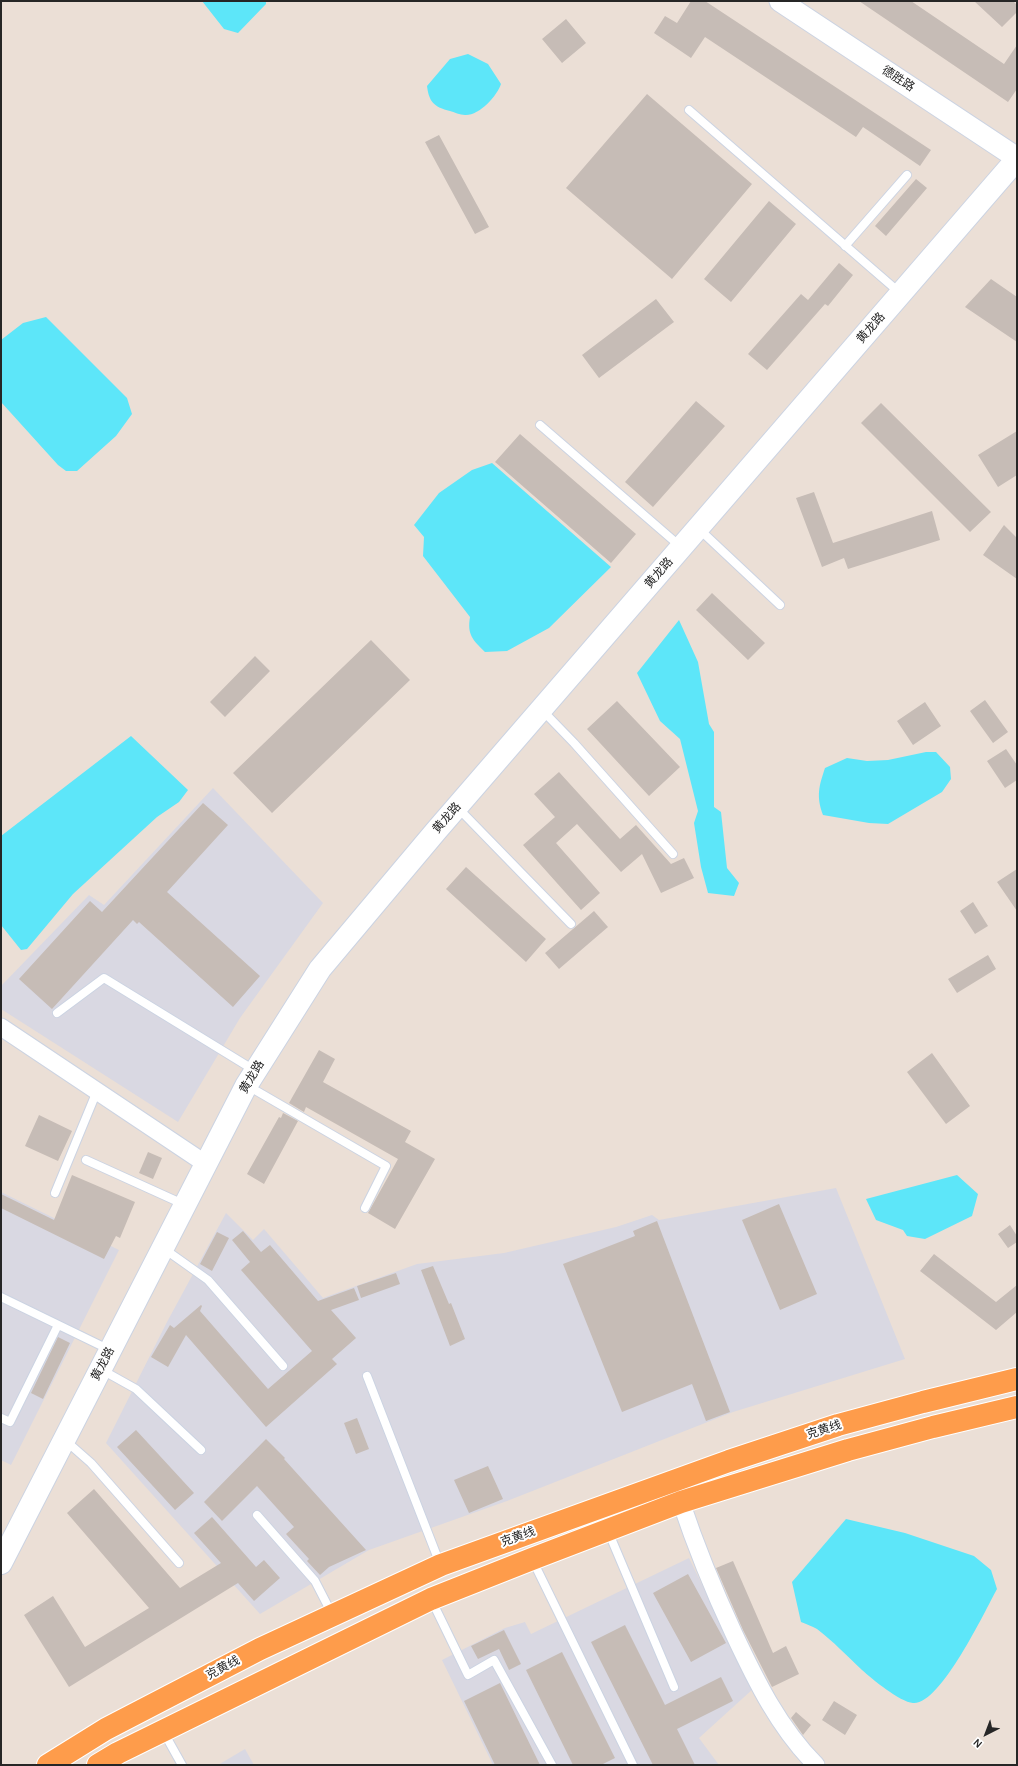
<!DOCTYPE html>
<html>
<head>
<meta charset="utf-8">
<style>
	body { margin:0 }
	#map { position:relative; width:1018px; height:1766px; overflow:hidden; background:#ebdfd6; font-family:Karla,sans-serif }
	canvas { display:block }
	.frame { position:absolute; inset:0; border:2px solid #262626; pointer-events:none }
	.north { position:absolute; left:966px; top:1714px; width:40px; height:40px; -webkit-text-stroke:3px #fff; paint-order:stroke; rotate:222deg; font-size:11px; font-weight:700; line-height:16px; text-align:center; color:#262626 }
	.north::after { content:''; display:block; margin:auto; width:14px; height:18px; background:#262626; clip-path:polygon(50% 0,100% 100%,50% 72%,0 100%) }
</style>
</head>
<body>
<div id="map">
<canvas width="1018" height="1766"></canvas>
<div class="frame"></div>
<div class="north">N</div>
</div>
<script>
const context = document.querySelector('canvas').getContext('2d');
context.lineJoin = 'round';
function paint(path, color) {
  context.fillStyle = color;
  context.fill(path, 'evenodd');
}
function stroke(path, color, width, dash) {
  context.strokeStyle = color;
  context.lineWidth = width;
  context.lineCap = dash ? 'butt' : 'round';
  context.setLineDash(dash || []);
  context.stroke(path);
}
function write(font, color, halo, rows, align = 'center') {
  context.font = font + ' Karla,"Noto Sans SC",sans-serif';
  context.lineWidth = 4;
  context.setLineDash([]);
  context.textBaseline = 'middle';
  context.strokeStyle = halo;
  context.fillStyle = color;
  for (const [text, x, y, turn = 0] of rows) {
    context.save();
    context.translate(x, y);
    context.rotate((+turn || 0) * Math.PI / 180);
    context.textAlign = isNaN(turn) ? turn : align;
    if (halo) context.strokeText(text, 0, 0);
    context.fillText(text, 0, 0);
    context.restore();
  }
}
paint(new Path2D(`
	M 213,788 L 323,903 L 240,1018 L 178,1122 L 1,1009 L 1,986 L 89,895 L 104,905 Z
	M 836,1188 L 905,1359 L 733,1412 L 507,1501 L 369,1550 L 260,1614 L 106,1443 L 167,1322 L 226,1213 L 253,1240 L 264,1229 L 323,1298 L 417,1264 L 504,1253 L 616,1227 L 652,1215 L 659,1220 Z
	M 1,1192 L 119,1250 L 11,1465 L 1,1460 Z
	M 689,1558 L 753,1689 L 699,1738 L 719,1765 L 493,1765 L 442,1660 L 505,1628 L 525,1622 L 531,1634 Z
	M 245,1749 L 254,1765 L 218,1765 Z`), '#d9d8e2');
paint(new Path2D(`
	M 202,1 L 266,1 L 266,4 L 238,33 L 224,29 Z
	M 468,54 L 488,64 L 501,84 C 497,96 479,116 465,115 C 460,115 454,112 450,111 C 434,107 429,102 427,86 L 450,59 Z
	M 46,317 L 127,398 L 132,414 L 116,436 L 77,471 L 66,471 L 58,465 L 1,402 L 1,340 L 23,323 Z
	M 492,463 L 611,567 L 549,628 L 507,651 L 485,652 C 473,640 467,635 470,617 L 423,556 L 424,537 L 414,525 L 439,493 L 472,470 Z
	M 679,620 L 698,662 L 709,724 L 714,732 L 714,807 L 721,812 L 727,868 L 739,883 L 734,896 L 708,893 L 701,867 L 694,823 L 698,811 L 680,739 L 660,721 L 637,673 Z
	M 131,736 L 188,790 L 179,802 L 157,817 L 73,894 L 27,949 L 21,950 L 1,925 L 1,836 Z
	M 926,752 L 936,752 L 950,767 L 951,779 L 942,792 L 888,824 L 869,823 L 823,815 C 816,796 819,786 825,768 L 847,758 L 867,761 L 888,760 Z
	M 957,1175 L 978,1194 L 972,1216 L 925,1239 L 907,1236 L 903,1230 L 876,1220 L 866,1199 Z
	M 846,1519 L 905,1533 L 974,1556 L 991,1570 L 997,1589 C 985,1611 940,1706 913,1703 C 900,1702 872,1679 862,1670 C 848,1657 833,1641 817,1629 C 812,1626 806,1624 801,1622 L 792,1582 Z`), '#5de6f9');
paint(new Path2D(`
	M 691,1 L 705,1 L 931,150 L 920,166 L 863,127 L 856,137 L 705,37 L 691,58 L 654,33 L 665,16 L 677,23 Z
	M 859,1 L 911,1 L 1004,64 L 1017,45 L 1017,89 L 1008,102 Z
	M 974,1 L 1013,1 L 1017,5 L 1017,12 L 1002,27 Z
	M 566,19 L 586,43 L 562,63 L 542,39 Z
	M 647,94 L 752,184 L 672,279 L 566,188 Z
	M 439,135 L 489,227 L 475,234 L 425,142 Z
	M 916,179 L 927,188 L 886,236 L 875,226 Z
	M 769,201 L 796,224 L 731,302 L 704,279 Z
	M 839,263 L 853,275 L 828,306 L 825,304 L 767,370 L 748,354 L 801,294 L 808,300 Z
	M 991,279 L 1017,297 L 1017,342 L 965,307 Z
	M 656,299 L 674,322 L 599,378 L 582,355 Z
	M 696,401 L 725,426 L 653,507 L 625,482 Z
	M 881,403 L 991,512 L 970,532 L 861,423 Z
	M 1017,431 L 1017,475 L 998,487 L 978,455 Z
	M 520,434 L 636,534 L 611,563 L 495,462 Z
	M 814,492 L 833,543 L 932,511 L 940,540 L 848,569 L 844,558 L 822,567 L 796,498 Z
	M 1004,525 L 1017,538 L 1017,579 L 983,555 Z
	M 712,593 L 765,643 L 748,660 L 696,610 Z
	M 371,640 L 410,680 L 272,813 L 233,773 Z
	M 255,656 L 270,671 L 225,717 L 210,702 Z
	M 985,700 L 1008,732 L 993,743 L 970,711 Z
	M 617,701 L 680,767 L 649,796 L 587,729 Z
	M 925,702 L 941,726 L 913,745 L 897,721 Z
	M 1006,749 L 1017,765 L 1017,780 L 1005,788 L 987,761 Z
	M 559,772 L 620,839 L 636,825 L 671,864 L 684,858 L 694,878 L 661,893 L 642,854 L 621,872 L 577,824 L 556,843 L 600,893 L 581,910 L 523,845 L 555,817 L 534,794 Z
	M 203,803 L 228,825 L 167,892 L 260,976 L 233,1007 L 139,922 L 137,924 L 133,920 L 52,1009 L 19,979 L 90,901 L 102,912 Z
	M 466,867 L 546,939 L 526,962 L 446,889 Z
	M 1017,869 L 1017,911 L 997,882 Z
	M 973,902 L 988,926 L 975,934 L 960,911 Z
	M 594,911 L 608,927 L 559,969 L 545,953 Z
	M 988,955 L 996,969 L 957,993 L 948,979 Z
	M 319,1050 L 335,1059 L 323,1082 L 411,1131 L 405,1142 L 435,1159 L 395,1229 L 368,1213 L 398,1159 L 306,1107 L 304,1112 L 289,1103 Z
	M 932,1053 L 970,1106 L 946,1124 L 907,1072 Z
	M 283,1113 L 298,1121 L 264,1184 L 247,1174 L 279,1117 L 281,1118 Z
	M 39,1115 L 72,1131 L 58,1161 L 25,1146 Z
	M 148,1152 L 162,1158 L 153,1179 L 139,1173 Z
	M 72,1175 L 135,1202 L 120,1238 L 116,1236 L 104,1259 L 1,1208 L 1,1194 L 54,1220 Z
	M 779,1204 L 817,1294 L 780,1310 L 742,1220 Z
	M 657,1221 L 730,1412 L 706,1421 L 692,1384 L 622,1412 L 563,1264 L 635,1236 L 633,1231 Z
	M 1010,1225 L 1017,1236 L 1017,1242 L 1008,1248 L 998,1234 Z
	M 243,1231 L 261,1252 L 270,1245 L 318,1301 L 354,1288 L 359,1300 L 331,1310 L 356,1338 L 332,1359 L 337,1364 L 266,1427 L 186,1335 L 168,1367 L 151,1357 L 170,1325 L 174,1328 L 201,1305 L 202,1306 L 200,1311 L 268,1389 L 312,1351 L 241,1270 L 250,1262 L 232,1240 Z
	M 217,1232 L 229,1238 L 212,1271 L 200,1264 Z
	M 934,1254 L 996,1302 L 1017,1285 L 1017,1312 L 996,1330 L 920,1271 Z
	M 433,1266 L 449,1304 L 451,1303 L 465,1339 L 450,1346 L 421,1270 Z
	M 396,1273 L 400,1284 L 361,1298 L 357,1286 Z
	M 58,1337 L 70,1343 L 43,1399 L 31,1393 Z
	M 357,1418 L 369,1449 L 356,1454 L 344,1423 Z
	M 136,1430 L 194,1493 L 175,1510 L 117,1447 Z
	M 266,1439 L 285,1458 L 284,1459 L 366,1550 L 329,1567 L 320,1575 L 307,1561 L 309,1559 L 286,1534 L 294,1527 L 257,1486 L 222,1521 L 204,1502 Z
	M 488,1466 L 503,1499 L 469,1513 L 454,1480 Z
	M 94,1489 L 180,1588 L 221,1563 L 194,1533 L 212,1517 L 256,1567 L 264,1560 L 280,1578 L 254,1601 L 238,1583 L 69,1687 L 24,1615 L 53,1596 L 85,1647 L 149,1608 L 67,1513 Z
	M 733,1561 L 773,1653 L 786,1646 L 799,1674 L 772,1687 L 743,1630 L 716,1568 Z
	M 688,1574 L 726,1643 L 691,1662 L 653,1593 Z
	M 625,1625 L 665,1705 L 721,1677 L 733,1701 L 677,1729 L 695,1765 L 653,1765 L 591,1642 Z
	M 504,1630 L 521,1664 L 509,1670 L 499,1649 L 478,1659 L 471,1646 Z
	M 562,1652 L 615,1758 L 601,1765 L 573,1765 L 526,1670 Z
	M 500,1683 L 540,1765 L 495,1765 L 464,1701 Z
	M 834,1701 L 857,1715 L 845,1735 L 822,1720 Z
	M 796,1712 L 811,1725 L 803,1735 L 791,1718 Z`), '#c6bcb6');
const service = new Path2D(`
	M 689,110 L 900,293
	M 845,246 L 907,175
	M 540,425 L 681,547
	M 699,529 L 780,605
	M 542,710 L 574,743 L 673,854
	M 457,807 L 571,924
	M 57,1013 L 104,978 L 254,1070
	M 248,1086 L 386,1166 L 365,1208
	M 86,1160 L 183,1204
	M 55,1193 L 97,1091
	M 163,1248 L 208,1280 L 283,1366
	M 1,1297 L 110,1350
	M 102,1370 L 136,1389 L 201,1450
	M 367,1376 L 440,1564
	M 1,1418 L 10,1422 L 58,1325
	M 66,1441 L 91,1463 L 179,1563
	M 257,1515 L 315,1581 L 332,1614
	M 608,1531 L 674,1687
	M 532,1559 L 633,1765
	M 431,1599 L 468,1675 L 494,1660 L 552,1765
	M 163,1731 L 182,1765`);
const minor = new Path2D(`
	M 1,1027 L 206,1164
	M 681,1502 C 696,1547 714,1591 734,1634 C 756,1681 779,1728 816,1765`);
const tertiary = new Path2D(`
	M 780,1 L 1017,158`);
const secondary = new Path2D(`
	M 1,1563 L 246,1086 L 320,969 L 436,831 L 1017,159`);
const trunk = new Path2D(`
	M 48,1765 L 106,1729 L 260,1649 L 441,1565 L 729,1461 L 838,1425 L 923,1402 L 1017,1379
	M 98,1765 L 118,1753 L 431,1599 L 532,1559 L 681,1502 L 848,1450 L 933,1427 L 1017,1407`);
stroke(service, '#cbd3e2', 10);
stroke(minor, '#cbd3e2', 19);
stroke(tertiary, '#cbd3e2', 23);
stroke(secondary, '#cbd3e2', 24);
stroke(trunk, '#fff', 24);
stroke(service, '#fff', 8);
stroke(minor, '#fff', 17);
stroke(tertiary, '#fff', 21);
stroke(secondary, '#fff', 22);
stroke(trunk, '#fe9c4b', 22);
write('12px', '#262626', '#fff', [
	["德胜路",898,79,33],
	["黄龙路",871,328,-49],
	["黄龙路",659,573,-49],
	["黄龙路",447,818,-49],
	["黄龙路",252,1077,-59],
	["黄龙路",103,1364,-63],
	["克黄线",824,1430,-18],
	["克黄线",518,1537,-20],
	["克黄线",223,1668,-28]
]);
</script>
</body>
</html>
